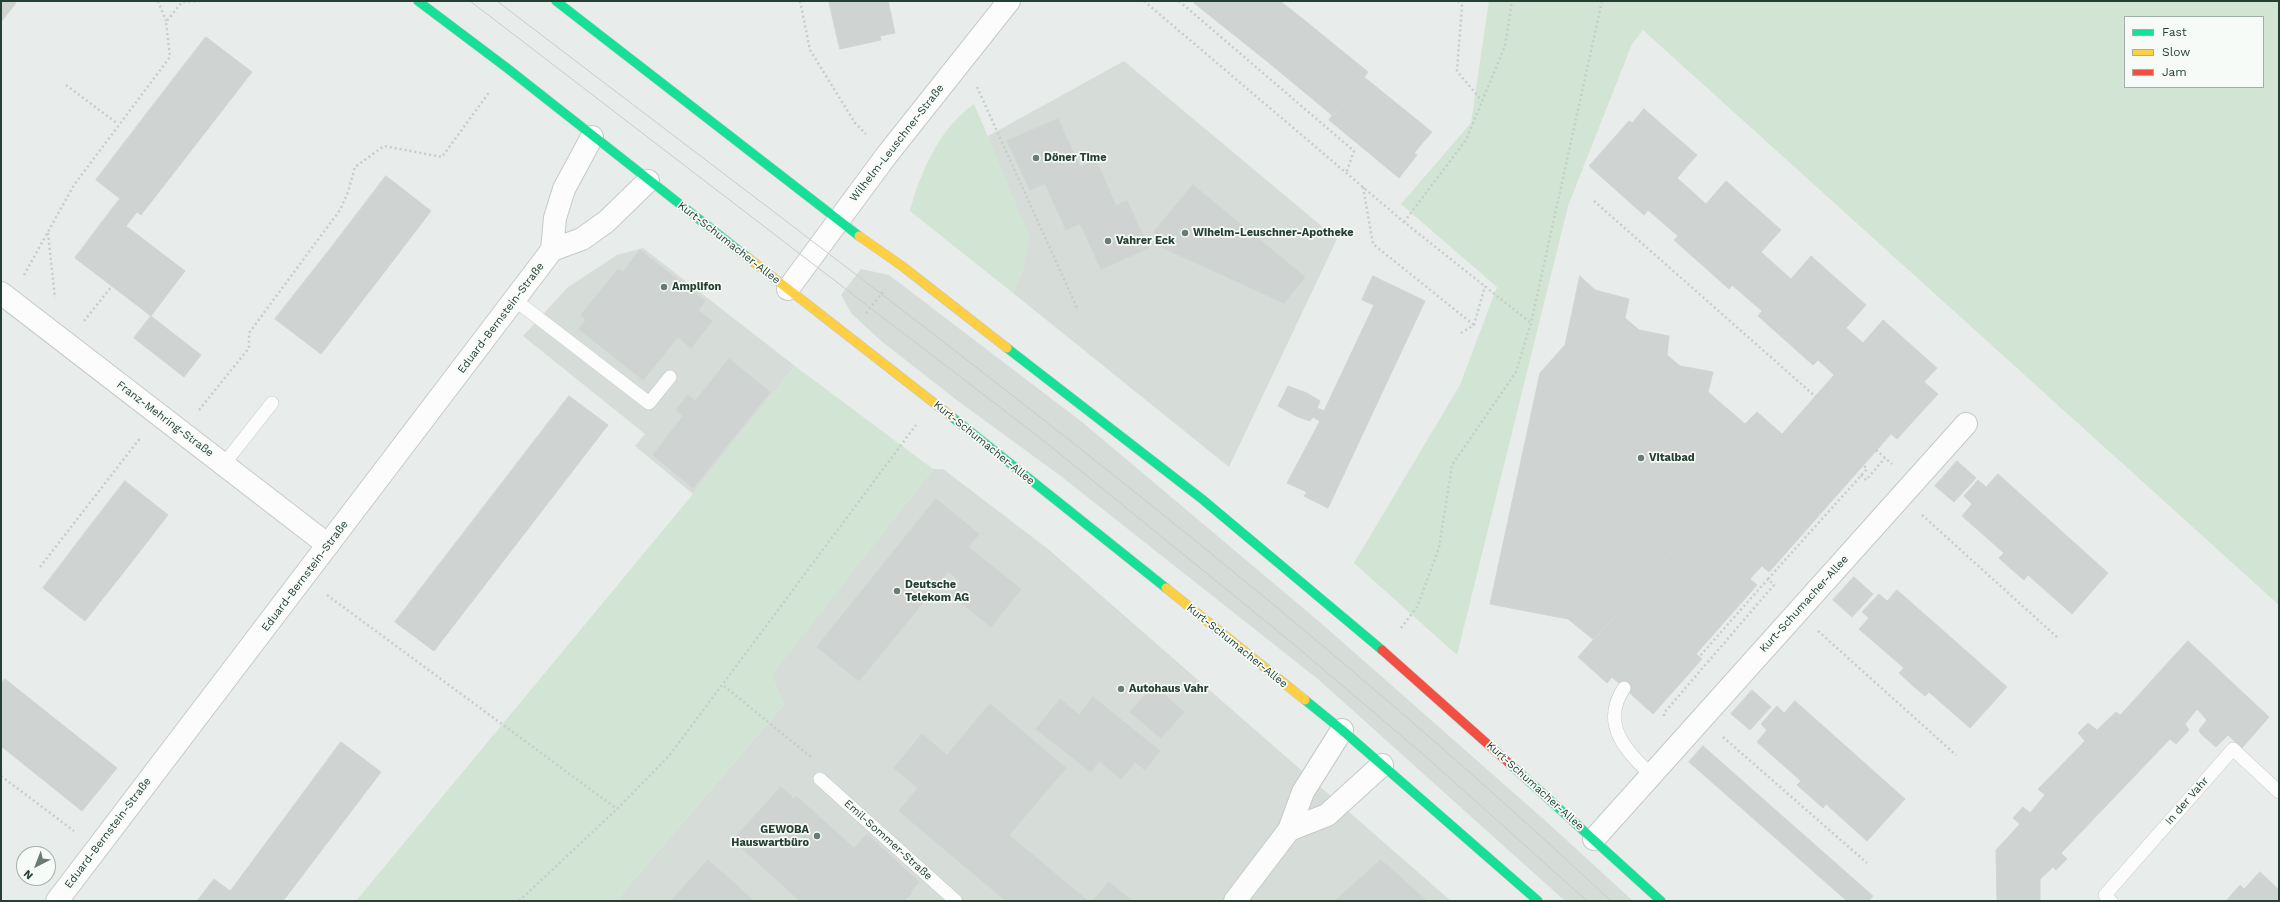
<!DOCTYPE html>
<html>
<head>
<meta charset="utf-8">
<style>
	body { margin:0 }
	#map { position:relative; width:2280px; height:902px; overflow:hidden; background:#e8ecea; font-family:"Work Sans",sans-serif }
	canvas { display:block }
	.frame { position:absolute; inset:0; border:2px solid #254033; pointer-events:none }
	.legend { position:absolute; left:2124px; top:16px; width:140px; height:72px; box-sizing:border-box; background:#f7fbf8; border:1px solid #a3b0a9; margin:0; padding:5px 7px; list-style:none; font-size:12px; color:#254033 }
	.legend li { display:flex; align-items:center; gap:8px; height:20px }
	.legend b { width:20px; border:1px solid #a3b0a9 }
	.north { position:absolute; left:16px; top:846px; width:40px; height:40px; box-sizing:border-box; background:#f7fbf8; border:1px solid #a3b0a9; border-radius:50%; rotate:222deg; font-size:11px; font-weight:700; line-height:16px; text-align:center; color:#254033 }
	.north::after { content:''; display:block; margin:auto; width:14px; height:18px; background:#697c73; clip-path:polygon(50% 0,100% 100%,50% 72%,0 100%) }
</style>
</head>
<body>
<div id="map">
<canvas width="2280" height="902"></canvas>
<div class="frame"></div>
<ul class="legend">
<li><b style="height:5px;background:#16e098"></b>Fast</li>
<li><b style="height:5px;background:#ffcf43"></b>Slow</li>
<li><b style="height:5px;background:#f24e42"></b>Jam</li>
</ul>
<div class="north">N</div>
</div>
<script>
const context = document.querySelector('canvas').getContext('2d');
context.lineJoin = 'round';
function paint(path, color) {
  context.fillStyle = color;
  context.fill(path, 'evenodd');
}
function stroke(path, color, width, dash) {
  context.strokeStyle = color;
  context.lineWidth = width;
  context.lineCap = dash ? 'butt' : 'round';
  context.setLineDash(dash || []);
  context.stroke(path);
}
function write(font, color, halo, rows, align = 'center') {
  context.font = font + ' "Work Sans",sans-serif';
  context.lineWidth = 3.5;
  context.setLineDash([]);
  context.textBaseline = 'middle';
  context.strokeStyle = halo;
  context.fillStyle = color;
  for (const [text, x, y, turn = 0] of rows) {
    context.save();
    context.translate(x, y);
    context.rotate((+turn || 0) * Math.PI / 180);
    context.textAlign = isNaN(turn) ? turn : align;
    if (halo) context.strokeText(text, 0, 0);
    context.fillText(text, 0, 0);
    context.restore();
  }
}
paint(new Path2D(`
	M 1124,61 L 1337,239 L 1229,467 L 1013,293 L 1024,266 L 988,136 Z
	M 643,248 L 795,366 L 693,494 L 635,446 L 645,434 L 523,336 L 568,287 L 617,255 Z
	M 861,269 L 889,275 L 1082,422 L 1322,624 L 1549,824 L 1633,901 L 1565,901 L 1319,680 L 1062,477 L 958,401 L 880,340 L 852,314 L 841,295 Z
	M 933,469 L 943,469 L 1048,549 L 1451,901 L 623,901 L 619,897 L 784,704 L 771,675 Z`), '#d6ddd9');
paint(new Path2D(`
	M 1489,1 L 2279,1 L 2279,605 L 1643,30 L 1632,44 L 1568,206 L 1457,655 L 1354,563 L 1460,385 L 1497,287 L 1401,204 L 1471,123 ZM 2125,17 L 2263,17 L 2263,87 L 2125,87 Z
	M 974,104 L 1030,237 L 1024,266 L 1013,293 L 910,211 C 920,173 940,127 974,104 Z
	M 795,366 L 933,469 L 772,675 L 784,704 L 619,897 L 623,901 L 356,901 L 693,494 Z`), '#d2e4d3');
const building = new Path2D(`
	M 1,1 L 16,3 L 1,22 Z
	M 829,1 L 888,1 L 895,33 L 880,36 L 881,40 L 840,49 Z
	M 1196,1 L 1280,1 L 1303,19 L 1268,62 L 1194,3 Z
	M 1303,19 L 1368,72 L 1333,116 L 1268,62 Z
	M 206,37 L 252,72 L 197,143 L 151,108 Z
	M 1364,77 L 1432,132 L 1414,153 L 1417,155 L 1399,178 L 1329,120 Z
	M 151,108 L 197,143 L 141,215 L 96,180 Z
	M 1644,109 L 1697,155 L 1677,178 L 1706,204 L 1726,181 L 1781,230 L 1761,252 L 1791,279 L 1811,256 L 1866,305 L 1846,328 L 1863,343 L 1883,320 L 1937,368 L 1924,382 L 1938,394 L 1897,439 L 1830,380 L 1834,375 L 1818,360 L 1813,365 L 1758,316 L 1762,311 L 1732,285 L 1729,289 L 1674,240 L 1678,236 L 1648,210 L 1644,215 L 1589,166 L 1629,121 L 1632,123 Z
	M 1058,119 L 1080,167 L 1030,190 L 1007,141 Z
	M 1096,160 L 1116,206 L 1066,230 L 1045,183 Z
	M 386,176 L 431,211 L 376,283 L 331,248 Z
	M 1193,185 L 1305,277 L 1284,303 L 1161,247 L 1154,232 Z
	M 120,199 L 137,212 L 126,226 L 109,213 Z
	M 1127,201 L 1149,248 L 1101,269 L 1080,223 Z
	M 109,213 L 185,271 L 151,316 L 75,258 Z
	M 331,248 L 376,283 L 321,354 L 275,319 Z
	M 640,250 L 705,301 L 698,310 L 712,321 L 691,348 L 678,337 L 643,380 L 579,329 L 586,320 L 581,315 L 618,269 L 623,272 Z
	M 1373,276 L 1425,301 L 1328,508 L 1304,496 L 1307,492 L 1287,483 L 1320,421 L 1313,417 L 1310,421 L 1298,417 L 1278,406 L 1288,386 L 1307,393 L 1320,401 L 1317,408 L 1324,411 L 1374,305 L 1362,300 Z
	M 1580,276 L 1595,290 L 1629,299 L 1625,318 L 1639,330 L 1669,336 L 1667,355 L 1680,366 L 1713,372 L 1708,392 L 1745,424 L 1757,412 L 1782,434 L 1737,485 L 1734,482 L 1594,640 L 1568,619 L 1490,604 L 1540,373 L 1565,345 Z
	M 151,316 L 201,355 L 184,377 L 134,338 Z
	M 729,359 L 770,392 L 693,488 L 653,455 L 683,416 L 676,410 L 688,395 L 695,401 Z
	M 1830,380 L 1891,434 L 1769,572 L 1762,566 L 1756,572 L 1750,579 L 1757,585 L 1696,654 L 1702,659 L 1653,714 L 1612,677 L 1607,683 L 1578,657 L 1734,482 L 1737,485 Z
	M 569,396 L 608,425 L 434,651 L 395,622 Z
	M 1957,461 L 1976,478 L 1954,502 L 1935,486 Z
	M 1998,474 L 2108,573 L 2072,614 L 2028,575 L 2024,580 L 2011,569 L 1999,558 L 2004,553 L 1962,516 L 1972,504 L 1964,496 L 1978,480 L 1986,487 Z
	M 125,481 L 168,515 L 127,568 L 84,534 Z
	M 936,499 L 979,534 L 968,547 L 1021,589 L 991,627 L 950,594 L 960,581 L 948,572 L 859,681 L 817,647 Z
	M 84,534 L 127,568 L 85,621 L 43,588 Z
	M 1854,577 L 1873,594 L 1852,617 L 1833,600 Z
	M 1897,590 L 2007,687 L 1970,728 L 1929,692 L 1925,696 L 1912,685 L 1899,673 L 1904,668 L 1859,629 L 1869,618 L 1862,612 L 1879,594 L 1887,601 Z
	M 2188,641 L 2269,717 L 2242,748 L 2228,735 L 2216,747 L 2201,734 L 2199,730 L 2207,720 L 2197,709 L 2185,724 L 2189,730 L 2176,744 L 2170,739 L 2061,853 L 2067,859 L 2056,870 L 2053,867 L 2040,879 L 2040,901 L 1997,901 L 1996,850 L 2020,824 L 2013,818 L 2023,807 L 2030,813 L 2045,795 L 2038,789 L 2085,741 L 2078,733 L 2088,723 L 2097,730 L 2116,712 L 2120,715 Z
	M 5,679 L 117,768 L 82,811 L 1,746 L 1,684 Z
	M 1154,685 L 1184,712 L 1161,738 L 1130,712 Z
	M 1752,690 L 1771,707 L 1750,730 L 1731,714 Z
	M 1093,697 L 1160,751 L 1145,770 L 1135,762 L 1121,779 L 1099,761 L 1091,772 L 1036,729 L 1060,699 L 1079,715 Z
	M 1795,701 L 1905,799 L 1867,841 L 1826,804 L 1823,808 L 1797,785 L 1801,781 L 1757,742 L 1767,730 L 1761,724 L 1777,706 L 1784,713 Z
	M 990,704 L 1066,768 L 1009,835 L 1088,901 L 1006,901 L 899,811 L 918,788 L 894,768 L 922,734 L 947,755 Z
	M 341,742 L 381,772 L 283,901 L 197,901 L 214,879 L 230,891 Z
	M 1703,746 L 1873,896 L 1869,901 L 1847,901 L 1689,762 Z
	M 781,787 L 794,799 L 796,796 L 854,848 L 867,834 L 919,882 L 910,892 L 912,893 L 904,901 L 800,901 L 733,840 Z
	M 708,860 L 754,901 L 671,901 Z
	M 1381,860 L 1427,901 L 1335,901 Z
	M 2260,872 L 2279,890 L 2279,901 L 2226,901 L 2240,885 L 2244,889 Z
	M 1109,882 L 1132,901 L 1093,901 Z`);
paint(building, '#cfd3d1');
stroke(building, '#d0d5d2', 1);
const lane = new Path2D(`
	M 515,300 L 649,403 L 670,377
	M 224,464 L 272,403
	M 1624,688 C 1600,724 1626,751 1651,775
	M 820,779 L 956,901
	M 2111,901 L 2105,895 L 2233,749 L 2279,792`);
const street = new Path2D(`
	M 552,250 L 582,239 L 607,221 L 648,181
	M 788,289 L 886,156 L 1009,1
	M 1,293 L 328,545
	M 1289,830 L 1327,815 L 1382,765
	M 1594,839 L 1966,424
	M 57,901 L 552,250 L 555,218 L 564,189 L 592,137
	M 1235,901 L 1289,830 L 1303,792 L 1342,730`);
const fast = new Path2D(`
	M 418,1 L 507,68 L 747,257
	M 556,1 L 859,236
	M 1007,348 L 1202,499 L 1382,650
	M 952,417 L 1166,588
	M 1305,700 L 1342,730 L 1538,901
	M 1510,764 L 1661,901`);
const slow = new Path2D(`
	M 859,236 L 902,266 L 1007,348
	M 747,257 L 952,417
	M 1166,588 L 1305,700`);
const jam = new Path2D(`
	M 1382,650 L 1510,764`);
stroke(lane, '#c5c9c7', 14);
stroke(street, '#c5c9c7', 24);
stroke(fast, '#c3cac7', 10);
stroke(slow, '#c3cac7', 10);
stroke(jam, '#c3cac7', 10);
stroke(new Path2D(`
	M 158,1 L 166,21
	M 800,1 L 810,50 L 855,123 L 866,134
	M 1144,1 L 1404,222 L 1531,323
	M 1179,1 L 1354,151 L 1346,173
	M 1458,1 L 1462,6 L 1457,71 L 1482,101
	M 66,85 L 118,124
	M 977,87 L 1078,310
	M 1363,187 L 1373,244 L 1474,325
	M 1594,201 L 1816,397
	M 1404,222 L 1466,140 L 1505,46 L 1512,1
	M 48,233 L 55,298
	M 24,275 L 74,185 L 170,57 L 166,22 L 182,2 L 200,1
	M 866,313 L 885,289
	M 84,321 L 112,286
	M 1461,333 L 1474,325 L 1485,286
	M 199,410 L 249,348 L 249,333 L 340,210 L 348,192 L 355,167 L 384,146 L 442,157 L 490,91
	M 1876,450 L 1892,464
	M 1861,475 L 1866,480 L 1885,458
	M 1922,515 L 2058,638
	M 40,567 L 141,437
	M 1768,579 L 1867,469 L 1863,465
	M 327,595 L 617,809
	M 1401,628 L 1417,607 L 1439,548 L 1452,465 L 1516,372 L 1531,323 L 1602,1
	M 1818,631 L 1956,755
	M 724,686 L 811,757
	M 1664,716 L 1664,713 L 1774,585 L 1768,579 L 1699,657
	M 1723,737 L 1867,863
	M 1,776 L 74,831
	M 519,901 L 617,809 L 669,756 L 916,425`), '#c7cec9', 2.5, [2, 3]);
stroke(lane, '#fcfcfc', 13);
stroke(street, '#fcfcfc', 22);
stroke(fast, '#16e098', 9);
stroke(slow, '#ffcf43', 9);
stroke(jam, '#f24e42', 9);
stroke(new Path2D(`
	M 470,1 L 1044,441 L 1291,642 L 1424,755 L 1587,901
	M 497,1 C 876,291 1263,574 1611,901`), '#c9cccb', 1);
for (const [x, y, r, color] of [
	[1036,158,4,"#697c73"],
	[1185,233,4,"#697c73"],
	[1108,241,4,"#697c73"],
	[664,287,4,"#697c73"],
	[1641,458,4,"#697c73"],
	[897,591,4,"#697c73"],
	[1121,689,4,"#697c73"],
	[817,836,4,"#697c73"]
]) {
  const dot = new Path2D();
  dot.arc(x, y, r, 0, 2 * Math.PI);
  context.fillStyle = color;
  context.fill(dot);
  stroke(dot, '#f7fbf8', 1.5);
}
write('11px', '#254033', '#f7fbf8', [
	["Wilhelm-Leuschner-Straße",897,143,-52],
	["Kurt-Schumacher-Allee",729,243,38],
	["Eduard-Bernstein-Straße",501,318,-53],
	["Franz-Mehring-Straße",165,419,37],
	["Kurt-Schumacher-Allee",984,443,39],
	["Eduard-Bernstein-Straße",305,576,-53],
	["Kurt-Schumacher-Allee",1804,604,-48],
	["Kurt-Schumacher-Allee",1237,646,39],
	["Kurt-Schumacher-Allee",1535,786,42],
	["In der Vahr",2187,801,-49],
	["Eduard-Bernstein-Straße",108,833,-53],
	["Emil-Sommer-Straße",888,840,42]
]);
write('bold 11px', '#254033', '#f7fbf8', [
	["Döner Time",1044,158],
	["Wihelm-Leuschner-Apotheke",1193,233],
	["Vahrer Eck",1116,241],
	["Amplifon",672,287],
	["Vitalbad",1649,458],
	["Deutsche",905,585],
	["Telekom AG",905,598],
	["Autohaus Vahr",1129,689],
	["GEWOBA",809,830,"right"],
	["Hauswartbüro",809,843,"right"]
], 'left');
</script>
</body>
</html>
